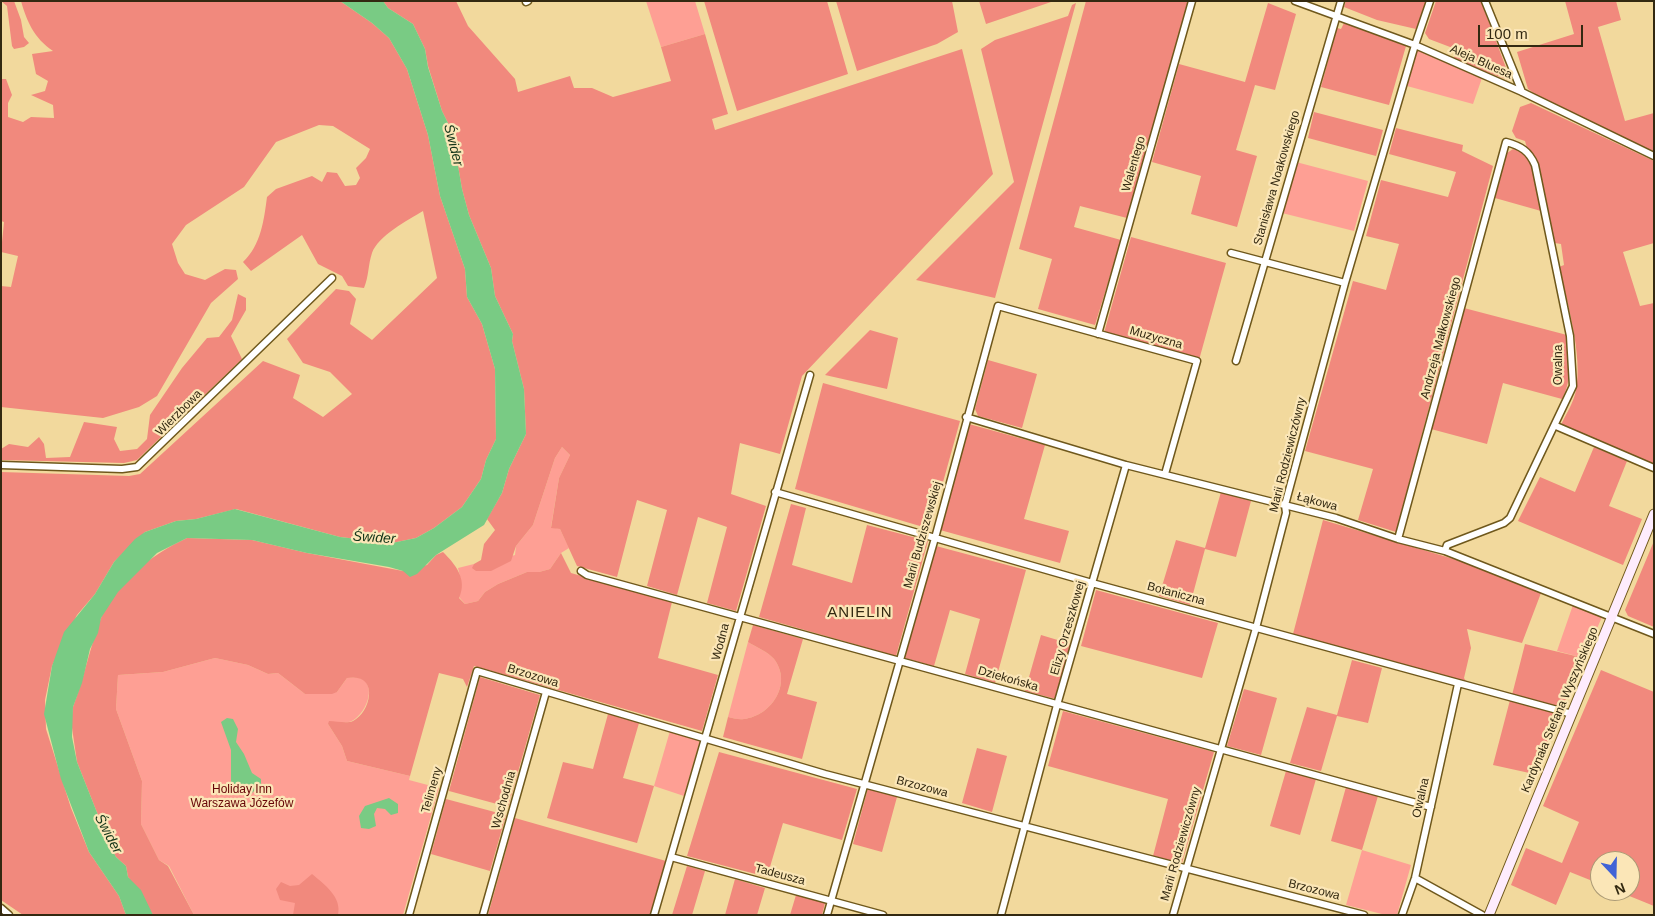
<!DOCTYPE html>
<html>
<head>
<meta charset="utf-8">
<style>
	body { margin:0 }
	#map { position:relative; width:1655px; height:916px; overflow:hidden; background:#f2d99d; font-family:Helvetica,sans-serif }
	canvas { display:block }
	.frame { position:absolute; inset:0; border:2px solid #332911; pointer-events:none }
	.north { position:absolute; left:1590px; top:851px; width:50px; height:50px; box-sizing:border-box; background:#fbe6b7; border:1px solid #ab9a75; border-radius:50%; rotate:159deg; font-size:14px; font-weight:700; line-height:20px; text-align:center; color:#332911 }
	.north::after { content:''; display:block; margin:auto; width:18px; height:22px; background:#4163d6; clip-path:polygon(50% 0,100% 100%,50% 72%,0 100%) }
	.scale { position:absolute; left:1478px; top:25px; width:105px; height:22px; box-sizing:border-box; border:2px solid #332911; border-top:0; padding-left:6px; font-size:15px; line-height:18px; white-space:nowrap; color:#332911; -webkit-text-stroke:4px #fbe6b7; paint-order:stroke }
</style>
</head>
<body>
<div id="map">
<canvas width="1655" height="916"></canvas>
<div class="frame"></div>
<div class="north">N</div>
<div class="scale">100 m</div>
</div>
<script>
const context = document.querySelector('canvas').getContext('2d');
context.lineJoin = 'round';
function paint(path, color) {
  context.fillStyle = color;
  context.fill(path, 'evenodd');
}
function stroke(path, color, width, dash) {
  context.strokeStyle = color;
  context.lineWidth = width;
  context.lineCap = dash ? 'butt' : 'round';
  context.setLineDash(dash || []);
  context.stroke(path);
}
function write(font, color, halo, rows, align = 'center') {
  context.font = font + ' Helvetica,sans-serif';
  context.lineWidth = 4.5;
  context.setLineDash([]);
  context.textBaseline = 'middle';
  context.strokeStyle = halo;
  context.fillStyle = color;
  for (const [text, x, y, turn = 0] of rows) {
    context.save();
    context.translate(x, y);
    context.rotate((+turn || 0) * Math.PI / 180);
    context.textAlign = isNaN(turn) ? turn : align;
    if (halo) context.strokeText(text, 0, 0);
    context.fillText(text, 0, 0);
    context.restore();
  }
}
paint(new Path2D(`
	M 646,1 L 695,1 L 705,34 L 661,47 Z
	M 1417,50 L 1482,78 L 1473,104 L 1407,86 Z
	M 1296,162 L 1368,181 L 1354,231 L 1282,213 Z
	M 562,447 L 570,455 L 559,478 L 551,527 L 560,529 L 569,548 L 561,553 L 550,569 L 539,572 L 527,572 L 498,584 L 485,592 L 478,601 L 465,604 L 459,597 L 461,581 L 458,568 L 474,564 L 473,568 L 515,555 L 516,546 L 533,525 L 555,458 Z
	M 1573,605 L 1602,617 L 1584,658 L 1557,651 Z
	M 748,642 C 756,647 768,652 774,659 C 793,684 771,716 744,719 C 739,720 733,718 728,717 Z
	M 215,658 L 248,665 L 268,674 L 278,673 L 305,694 L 337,692 L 347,678 C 378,672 372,706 355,719 C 348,725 337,721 328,724 L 342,746 L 347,761 L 410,776 L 409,780 L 439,788 L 403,915 L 194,915 L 169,866 L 159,860 L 141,824 L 142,781 L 116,709 L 118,675 L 163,672 Z
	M 670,731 L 700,740 L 684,796 L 654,786 Z
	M 1362,850 L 1411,865 L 1397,915 L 1386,915 L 1346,905 Z`), '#fe9f94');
paint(new Path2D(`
	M 1,1 L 14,1 L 21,20 L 24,37 L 29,43 L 24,47 L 14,49 L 12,46 L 7,6 Z
	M 21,1 L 340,1 L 372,23 L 389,38 L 407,69 L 428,135 L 440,196 L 465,269 L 467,297 L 482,324 L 495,369 L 496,439 L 486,460 L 481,479 L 462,507 L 434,528 L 416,538 L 392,543 L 340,537 L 236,509 L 196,519 L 176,521 L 145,532 L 114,562 L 95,594 L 77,615 L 57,655 L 52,666 L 45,700 L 46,729 L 71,808 L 89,852 L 119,896 L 126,915 L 23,915 L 1,900 L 1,472 L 129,476 L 140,474 L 263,361 L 300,375 L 293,398 L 323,417 L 352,394 L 330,372 L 303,363 L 287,339 L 336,289 L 349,291 L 356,299 L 350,324 L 372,340 L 437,278 L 423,211 C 408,220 378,236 372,253 C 368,265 369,276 364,288 L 348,286 L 342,276 L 318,264 L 302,235 L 251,271 L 243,262 C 261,245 264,220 267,197 L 276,189 L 312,176 L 322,182 L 327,172 L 337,173 L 345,186 L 356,185 L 360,178 L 356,168 L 366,158 L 370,149 L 333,126 L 319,125 L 276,142 L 244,187 L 186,225 L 172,244 L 178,263 L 185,274 L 205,280 L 225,269 L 236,270 L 238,279 L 211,303 L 157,396 L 139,407 L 103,418 L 1,407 L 1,286 L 11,287 L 18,256 L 1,252 L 4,222 L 1,221 L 1,79 L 6,79 L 12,95 L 8,103 L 8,117 L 23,122 L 31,117 L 54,118 L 53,105 L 31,95 L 45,91 L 48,81 L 36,74 L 32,54 L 53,51 C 34,38 27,22 21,1 Z
	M 383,1 L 456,1 L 468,26 L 515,79 L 518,92 L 570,76 L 574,88 L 592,88 L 613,97 L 671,81 L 661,47 L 705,34 L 728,114 L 712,119 L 715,130 L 962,49 L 993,174 L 802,376 L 780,454 L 740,443 L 731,494 L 766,506 L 736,611 L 707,603 L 727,527 L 698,517 L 677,595 L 647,586 L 667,510 L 637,500 L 617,577 L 577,566 L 560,529 L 551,528 L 559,478 L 570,455 L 562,447 L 555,458 L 533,525 L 516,546 L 511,561 L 491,571 L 476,571 L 472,568 L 474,564 L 481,560 L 484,544 L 495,530 L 487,519 L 502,493 L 509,469 L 526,434 L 524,389 L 512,341 L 513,334 L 495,296 L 491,268 L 469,215 L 462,189 L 452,131 L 442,111 L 428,66 L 425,49 L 413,24 L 388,8 Z
	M 704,1 L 827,1 L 848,74 L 737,111 Z
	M 836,1 L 952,1 L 958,32 L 937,44 L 857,71 Z
	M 979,1 L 1054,1 L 986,24 Z
	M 1086,1 L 1189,1 L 1127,218 L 1080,206 L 1074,227 L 1121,240 L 1095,325 L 1038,309 L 1052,259 L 1019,249 Z
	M 1346,1 L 1427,1 L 1416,29 L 1377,20 L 1344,7 Z
	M 1436,1 L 1481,1 L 1511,81 L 1453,60 L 1458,50 L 1429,39 L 1425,33 Z
	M 1565,1 L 1616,1 L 1621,20 L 1598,27 L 1625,121 L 1654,113 L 1654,152 L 1538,96 L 1528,89 L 1517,52 L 1574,34 Z
	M 1076,3 L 995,298 L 916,280 L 1014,182 L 981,49 L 995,40 L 1068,16 L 1072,5 Z
	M 1268,3 L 1296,14 L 1275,90 L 1255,85 L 1236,150 L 1257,156 L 1237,227 L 1191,214 L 1201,176 L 1152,162 L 1179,64 L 1245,82 Z
	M 1344,23 L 1406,46 L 1389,105 L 1321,87 L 1337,28 L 1341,29 Z
	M 1531,103 L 1654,161 L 1654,243 L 1623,252 L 1640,306 L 1654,303 L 1654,465 L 1561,425 C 1566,414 1574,402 1576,390 C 1583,356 1567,301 1559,267 L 1564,265 L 1561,244 L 1555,243 L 1537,161 L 1527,148 L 1525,141 L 1516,138 L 1512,131 L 1520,107 Z
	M 1314,112 L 1383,130 L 1376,156 L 1308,138 Z
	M 1396,128 L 1463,145 L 1462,151 L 1493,166 L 1396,532 L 1358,520 L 1373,469 L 1305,451 L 1353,281 L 1386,290 L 1399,244 L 1366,236 L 1381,180 L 1448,197 L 1456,172 L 1389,154 Z
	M 1513,149 L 1531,155 L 1541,211 L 1495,198 L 1507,153 Z
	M 1131,237 L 1226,263 L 1199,360 L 1104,333 Z
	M 238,294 L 246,298 L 246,310 L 231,336 L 242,359 L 137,460 L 124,463 L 1,460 L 1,449 L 9,444 L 28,447 L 39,437 L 44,444 L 46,458 L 70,457 L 84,422 L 117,427 L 114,439 L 120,451 L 137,449 L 147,439 L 150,415 L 182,368 L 207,338 L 219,337 L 232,320 Z
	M 1464,308 L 1567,335 C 1569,357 1573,379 1562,399 L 1503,383 L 1487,444 L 1431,429 Z
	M 870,330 L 898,338 L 887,389 L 825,375 Z
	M 988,360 L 1037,374 L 1022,428 L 978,416 L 975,409 Z
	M 823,383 L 960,421 L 930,529 L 795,489 Z
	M 969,424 L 1045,445 L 1024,519 L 1069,531 L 1060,563 L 940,530 Z
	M 1594,447 L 1627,461 L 1609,506 L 1642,519 L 1623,565 L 1518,521 L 1540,477 L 1575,492 Z
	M 1221,492 L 1251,501 L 1236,557 L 1205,549 L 1190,605 L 1159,596 L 1176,540 L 1205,548 Z
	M 791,504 L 806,508 L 792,565 L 852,583 L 867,525 L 928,541 L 896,656 L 759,617 Z
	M 1323,520 L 1467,563 L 1541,593 L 1522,643 L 1467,629 L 1471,648 L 1464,678 L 1468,684 L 1293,634 Z
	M 187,538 L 252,540 L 307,553 L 403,571 L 427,565 L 436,555 L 443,552 C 455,564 468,579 459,598 L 465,604 L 478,601 L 485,592 L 498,584 L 527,572 L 539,572 L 550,569 L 561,553 L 571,573 L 672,602 L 658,658 L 718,675 L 702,731 L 474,666 L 467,687 L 463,679 L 439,673 L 410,776 L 347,761 L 342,746 L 328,724 L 329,721 C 337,721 346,724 353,721 C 372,711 379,672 347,678 L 337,692 L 332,694 L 305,694 L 278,673 L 268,674 L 248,665 L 215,658 L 163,672 L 118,675 L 116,709 L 142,781 L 141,824 L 159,860 L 168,866 L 194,915 L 153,915 L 128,877 L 126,866 L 116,857 L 110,846 L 110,838 L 98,815 L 77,762 L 71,721 L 73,707 C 84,678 90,647 101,618 C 116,582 152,554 187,538 Z
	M 1654,541 L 1654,627 L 1628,616 L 1625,610 Z
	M 936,546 L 1026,570 L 995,683 L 965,674 L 980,619 L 950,610 L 934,666 L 904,658 Z
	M 1096,590 L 1218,623 L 1202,678 L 1081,646 Z
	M 753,625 L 803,639 L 787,694 L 817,702 L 802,759 L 723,737 L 728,717 C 733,718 739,720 744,719 C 771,716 793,684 774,659 C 768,652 756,647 748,642 Z
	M 1041,635 L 1071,644 L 1056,699 L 1025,691 Z
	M 1525,644 L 1584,658 L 1565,701 L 1555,706 L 1512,695 Z
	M 1352,660 L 1382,668 L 1368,723 L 1337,716 L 1321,771 L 1290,763 L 1307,707 L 1337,715 Z
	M 1601,670 L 1654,692 L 1654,906 L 1617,891 L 1630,891 L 1630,861 L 1600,861 L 1600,884 L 1570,872 L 1556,905 L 1511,885 L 1526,848 L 1562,863 L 1579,822 L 1543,806 Z
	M 480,677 L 540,695 L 508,807 L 449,791 Z
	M 1244,689 L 1277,698 L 1261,755 L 1227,746 Z
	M 1510,700 L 1561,713 L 1534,774 L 1493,765 Z
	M 1063,711 L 1214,752 L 1182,863 L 1153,856 L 1168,799 L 1048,766 Z
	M 608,714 L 639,723 L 623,778 L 654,786 L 637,843 L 547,818 L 563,762 L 593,769 Z
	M 977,748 L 1007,756 L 992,812 L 962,803 Z
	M 719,752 L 857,789 L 842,840 L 783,823 L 767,877 L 687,856 Z
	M 1286,771 L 1316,779 L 1300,835 L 1270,826 Z
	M 1346,787 L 1378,796 L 1362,850 L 1331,841 Z
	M 868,788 L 897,797 L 882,852 L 853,844 Z
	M 446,799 L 506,815 L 490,871 L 431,854 Z
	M 515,818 L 666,861 L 651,915 L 488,915 Z
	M 687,866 L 705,871 L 692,915 L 672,915 Z
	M 312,874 C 325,885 342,897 338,915 L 293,915 L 295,903 L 280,900 L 276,889 L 281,882 L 290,886 L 299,885 Z
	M 735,879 L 765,888 L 757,915 L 725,915 Z
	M 796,895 L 825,903 L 822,915 L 790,915 Z`), '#f1897d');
paint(new Path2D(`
	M 340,1 L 383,1 L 388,8 L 413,24 L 425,49 L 428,67 L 442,111 L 452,131 L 462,189 L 469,215 L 491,268 L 495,296 L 513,334 L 512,341 L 524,389 L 526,434 L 509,469 L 502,493 L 484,525 L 436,555 L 417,574 L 410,577 L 403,571 L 389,567 L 307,553 L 252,540 L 187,538 L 157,553 L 118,592 L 101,618 L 98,633 L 90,649 L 82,683 L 73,707 L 72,737 L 77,762 L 98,815 L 110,838 L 110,846 L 116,857 L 126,866 L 128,877 L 141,890 L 153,915 L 126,915 L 119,896 L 89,852 L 61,779 L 44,714 L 52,666 L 64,632 L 95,594 L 114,562 L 135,539 L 145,532 L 176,521 L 196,519 L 235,509 L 340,537 L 392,543 L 416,538 L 434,528 L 462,507 L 481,479 L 486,460 L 496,439 L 495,369 L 482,324 L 467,297 L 465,269 L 440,196 L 428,135 L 407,69 L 389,38 L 372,23 Z
	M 227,718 L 233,719 L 238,729 L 236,742 L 244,754 L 252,773 L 261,779 L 261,784 L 251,794 L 248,794 L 249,787 L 231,785 L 231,750 L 221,722 Z
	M 389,798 L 398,804 L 398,813 L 391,815 L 385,809 L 377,808 L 374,814 L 376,826 L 369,829 L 361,828 L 359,816 L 365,806 Z`), '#79cb84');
const minor = new Path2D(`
	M 1295,1 L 1415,45 L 1522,92 L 1654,156
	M 1485,1 L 1522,92
	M 526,2 L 528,1
	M 1231,253 L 1345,283
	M 1098,334 L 1192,1
	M 1236,361 L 1341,1
	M 966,417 L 1126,465 L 1336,518 L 1398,539 L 1445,551 L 1654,634
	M 1556,426 L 1654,468
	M 1,465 L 122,469 L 137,467 L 332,278
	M 775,492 L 1092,583 L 1572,714
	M 1398,539 L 1506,142 C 1521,146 1529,151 1535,165 L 1570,336 L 1573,386 L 1510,518 L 1504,523 L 1447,545 L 1445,551
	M 581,571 L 587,575 L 1431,807
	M 671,857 L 883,915
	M 1415,878 L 1482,915
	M 1,908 L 9,915
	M 409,915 L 477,671 L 825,774 L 1364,915
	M 483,915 L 546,692
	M 654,915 L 810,375
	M 827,915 L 935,538 L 998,306 L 1197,361 L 1165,474
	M 1001,915 L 1057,705 L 1126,465
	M 1173,915 L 1256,628 L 1286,513 L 1285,505 L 1345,283 L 1415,45 L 1430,1
	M 1402,915 L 1415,878 L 1458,684`);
const secondary = new Path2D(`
	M 1489,915 L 1654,514`);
stroke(minor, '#6f581c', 9);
stroke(secondary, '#6f581c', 11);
stroke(minor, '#fff', 6);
stroke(secondary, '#feecfd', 9);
write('12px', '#332911', '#fbe6b7', [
	["Aleja Bluesa",1481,62,24],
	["Walentego",1134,164,-74],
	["Stanisława Noakowskiego",1277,178,-74],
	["Muzyczna",1156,338,16],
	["Andrzeja Małkowskiego",1441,338,-75],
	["Owalna",1559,365,-90],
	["Wierzbowa",179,413,-45],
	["Marii Rodziewiczówny",1288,455,-76],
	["Łąkowa",1317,502,15],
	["Marii Budziszewskiej",923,535,-74],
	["Botaniczna",1176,594,15],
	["Elizy Orzeszkowej",1068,628,-74],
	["Wodna",721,642,-75],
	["Brzozowa",533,676,17],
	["Dziekońska",1008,679,16],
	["Kardynała Stefana Wyszyńskiego",1560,710,-67],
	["Brzozowa",922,787,15],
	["Telimeny",432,790,-74],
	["Owalna",1421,798,-77],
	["Wschodnia",504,800,-74],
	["Marii Rodziewiczówny",1181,844,-74],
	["Tadeusza",780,875,15],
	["Brzozowa",1314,890,14]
]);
write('12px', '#660507', '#fbe6b7', [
	["Holiday Inn",242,790],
	["Warszawa Józefów",242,804]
]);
write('italic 14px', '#123418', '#fbe6b7', [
	["Świder",453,145,76],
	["Świder",374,538,4],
	["Świder",108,834,62]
]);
context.letterSpacing = '1px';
write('15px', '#332911', '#fbe6b7', [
	["ANIELIN",860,613]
]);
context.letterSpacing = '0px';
</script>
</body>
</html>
